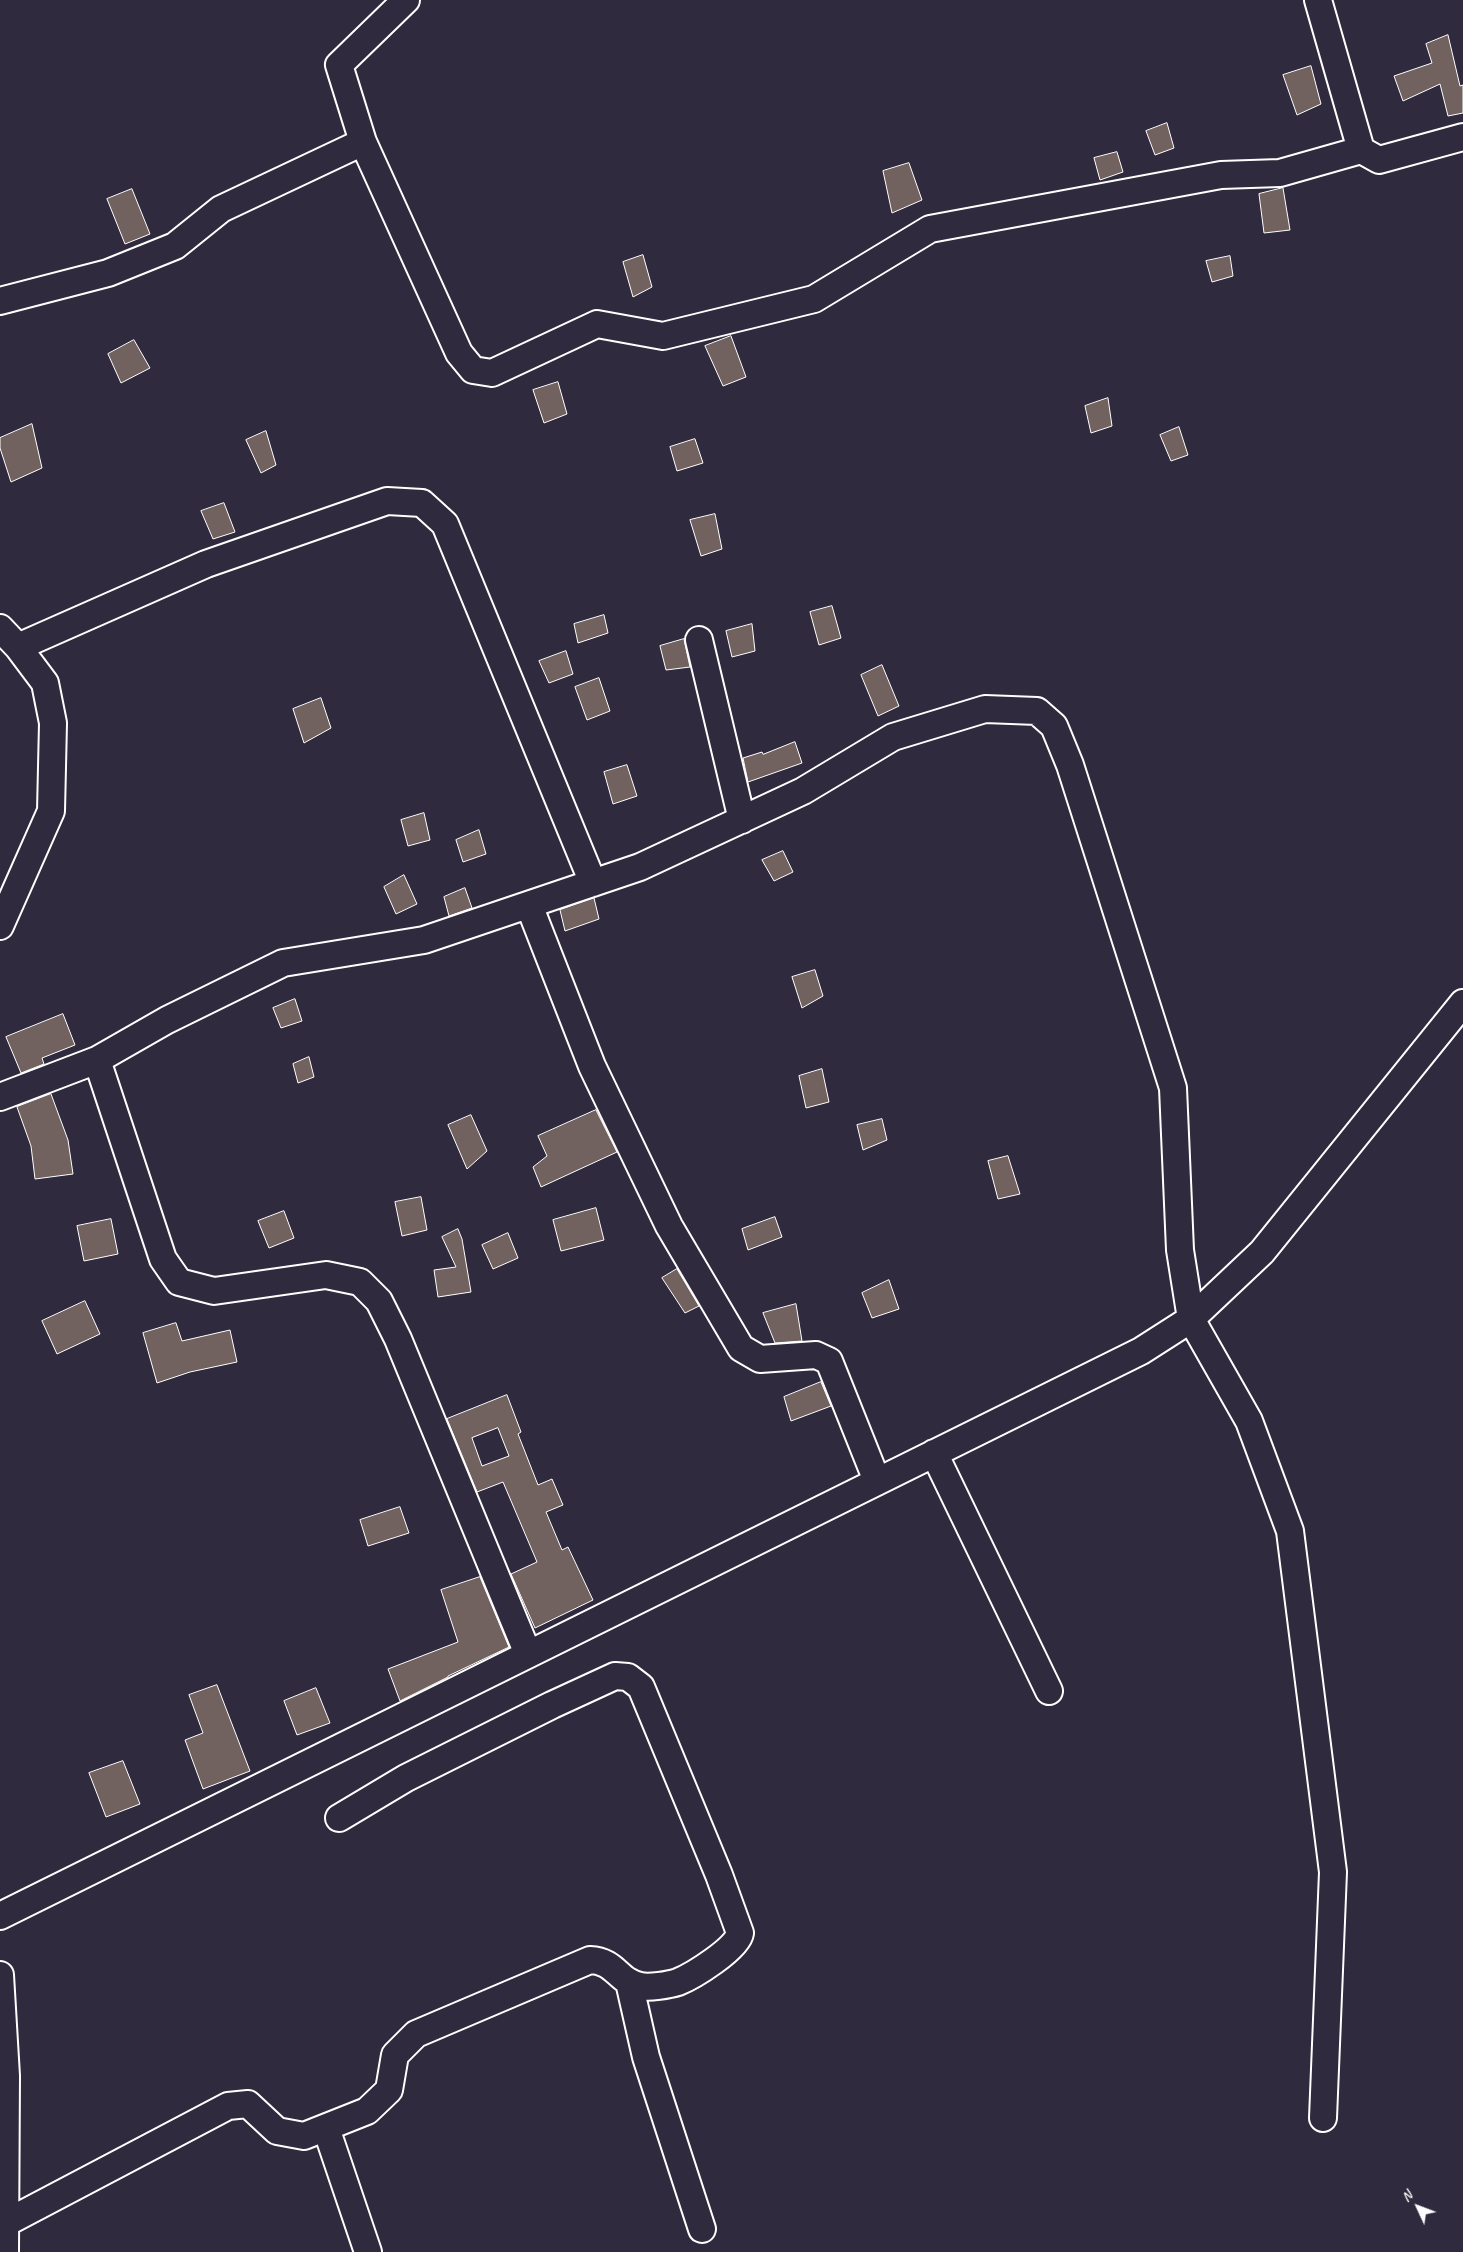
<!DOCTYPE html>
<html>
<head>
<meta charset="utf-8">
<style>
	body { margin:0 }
	#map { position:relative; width:1463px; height:2252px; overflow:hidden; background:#2f2a3d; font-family:Caveat,sans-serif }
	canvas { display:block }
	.north { position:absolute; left:1393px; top:2182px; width:50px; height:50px; -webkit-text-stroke:4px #2f2a3d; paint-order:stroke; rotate:313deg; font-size:14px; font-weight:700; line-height:20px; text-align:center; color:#fff }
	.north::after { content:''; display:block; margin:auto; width:18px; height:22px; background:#fff; clip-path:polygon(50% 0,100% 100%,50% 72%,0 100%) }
</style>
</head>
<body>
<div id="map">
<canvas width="1463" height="2252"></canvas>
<div class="north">N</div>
</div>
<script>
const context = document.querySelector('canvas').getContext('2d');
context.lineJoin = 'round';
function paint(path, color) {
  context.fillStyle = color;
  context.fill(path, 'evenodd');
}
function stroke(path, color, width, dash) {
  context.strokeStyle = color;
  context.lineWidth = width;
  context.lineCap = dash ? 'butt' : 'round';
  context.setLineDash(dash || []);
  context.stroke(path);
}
const building = new Path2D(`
	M 1448,35 L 1460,86 L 1463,85 L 1463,113 L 1448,116 L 1440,84 L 1403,101 L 1394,76 L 1432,63 L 1426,44 Z
	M 1311,66 L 1321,104 L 1297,115 L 1283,75 Z
	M 1167,123 L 1174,148 L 1155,155 L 1146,131 Z
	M 1117,152 L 1123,172 L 1100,180 L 1094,158 Z
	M 909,163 L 922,200 L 892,213 L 883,171 Z
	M 1283,188 L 1290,230 L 1264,233 L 1259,194 Z
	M 132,189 L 150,234 L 125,244 L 107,199 Z
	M 643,255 L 652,287 L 633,297 L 623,262 Z
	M 1230,256 L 1233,276 L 1212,282 L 1206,261 Z
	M 731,336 L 746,377 L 723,386 L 705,346 Z
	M 134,340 L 150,368 L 121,383 L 108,354 Z
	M 558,382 L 567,414 L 544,423 L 533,390 Z
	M 1108,398 L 1112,426 L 1091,433 L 1085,406 Z
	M 32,424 L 42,468 L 11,482 L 0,448 L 0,438 Z
	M 1179,427 L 1188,455 L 1171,461 L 1160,435 Z
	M 266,431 L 276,465 L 261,473 L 246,440 Z
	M 695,439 L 703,463 L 677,471 L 670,447 Z
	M 224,503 L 235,532 L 213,539 L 201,511 Z
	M 715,514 L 722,549 L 701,556 L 690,520 Z
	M 832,606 L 841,638 L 819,645 L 810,612 Z
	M 604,615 L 608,633 L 578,643 L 574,624 Z
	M 752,624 L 755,651 L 732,657 L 726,631 Z
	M 684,639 L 690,667 L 666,670 L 660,646 Z
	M 566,651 L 573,674 L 549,683 L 539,661 Z
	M 882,665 L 899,706 L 878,716 L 861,675 Z
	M 599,678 L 610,711 L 587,720 L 575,687 Z
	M 321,698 L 331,728 L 304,743 L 293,709 Z
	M 795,742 L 802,763 L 748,782 L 743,758 L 762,752 L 763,754 Z
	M 627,765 L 637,796 L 613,804 L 604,772 Z
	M 424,813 L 430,840 L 408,846 L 401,820 Z
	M 479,830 L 486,854 L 463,862 L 456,840 Z
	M 783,851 L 793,872 L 774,881 L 762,860 Z
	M 404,875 L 417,904 L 396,914 L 384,887 Z
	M 465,888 L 472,908 L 449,916 L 444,897 Z
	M 594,898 L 599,919 L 565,931 L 560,910 Z
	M 815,970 L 823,996 L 802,1008 L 792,977 Z
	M 295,999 L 302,1021 L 281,1028 L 273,1008 Z
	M 63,1014 L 75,1045 L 42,1058 L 44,1064 L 21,1073 L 6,1037 Z
	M 309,1057 L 314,1077 L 298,1083 L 293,1064 Z
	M 822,1069 L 829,1102 L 806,1108 L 799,1076 Z
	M 51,1094 L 68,1140 L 73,1174 L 35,1179 L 31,1146 L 17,1107 Z
	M 596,1110 L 617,1152 L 541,1187 L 533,1167 L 547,1156 L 538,1136 Z
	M 471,1115 L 487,1151 L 467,1169 L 448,1125 Z
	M 882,1119 L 887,1140 L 863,1150 L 857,1125 Z
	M 1008,1156 L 1020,1194 L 998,1199 L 988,1161 Z
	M 421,1197 L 427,1230 L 402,1236 L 395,1202 Z
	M 596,1208 L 604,1240 L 561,1251 L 553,1220 Z
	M 284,1211 L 294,1238 L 269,1248 L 258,1221 Z
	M 775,1217 L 782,1237 L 748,1250 L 742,1229 Z
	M 111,1219 L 118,1254 L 84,1261 L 77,1226 Z
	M 458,1229 L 462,1239 L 471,1292 L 438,1297 L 434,1270 L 456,1267 L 442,1237 Z
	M 508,1233 L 518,1258 L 493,1269 L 482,1245 Z
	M 677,1269 L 699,1306 L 685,1313 L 662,1278 Z
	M 889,1280 L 899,1309 L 872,1318 L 862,1293 Z
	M 85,1301 L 100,1334 L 57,1354 L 42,1321 Z
	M 796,1304 L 802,1341 L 775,1343 L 763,1313 Z
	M 176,1323 L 182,1341 L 230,1330 L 237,1362 L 190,1372 L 157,1383 L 143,1333 Z
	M 821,1382 L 831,1406 L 791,1421 L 784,1397 Z
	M 507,1395 L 521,1432 L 518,1434 L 538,1485 L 552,1479 L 563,1505 L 546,1512 L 562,1550 L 568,1547 L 593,1600 L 535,1628 L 511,1574 L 537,1562 L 503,1482 L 477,1492 L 447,1419 ZM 498,1428 L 509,1456 L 482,1466 L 472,1438 Z
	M 400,1507 L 409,1533 L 368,1546 L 360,1520 Z
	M 480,1577 L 509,1647 L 448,1676 L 448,1677 L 400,1701 L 388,1669 L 458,1642 L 441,1590 Z
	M 217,1685 L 250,1771 L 203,1789 L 185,1740 L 203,1733 L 189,1695 Z
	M 316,1688 L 330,1723 L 297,1735 L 284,1701 Z
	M 123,1761 L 140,1804 L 106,1817 L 89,1773 Z`);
paint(building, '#71625f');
stroke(building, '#fff', 1);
const minor = new Path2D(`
	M 406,0 L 339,65 L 363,142 L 459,353 L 473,370 L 492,373 L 597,324 L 663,336 L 814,299 L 930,229 L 1221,175 L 1280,173 L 1361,150 L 1379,160 L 1463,137
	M 1318,0 L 1361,150
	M 0,301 L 108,273 L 175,246 L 221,209 L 363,142
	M 0,628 L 18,647 L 45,683 L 53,723 L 51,811 L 0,926
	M 699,640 L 742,820
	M 18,647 L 206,564 L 387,501 L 422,503 L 445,524 L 593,883
	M 529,905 L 592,1066 L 669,1226 L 741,1348 L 760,1359 L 816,1355 L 829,1361 L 877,1481
	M 97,1060 L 163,1259 L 179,1282 L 214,1291 L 326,1275 L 360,1282 L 379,1301 L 398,1339 L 528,1654
	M 0,1097 L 97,1060 L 167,1020 L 283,963 L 424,940 L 640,867 L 803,791 L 893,737 L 985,709 L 1037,711 L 1054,726 L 1070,765 L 1173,1088 L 1180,1250 L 1191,1319 L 1249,1421 L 1290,1531 L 1333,1872 L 1323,2118
	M 934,1453 L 1049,1691
	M 0,1916 L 1141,1351 L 1191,1319 L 1262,1252 L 1463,1003
	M 0,1975 L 6,2076 L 5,2252
	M 629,1982 L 646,2057 L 702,2229
	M 326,2128 L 368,2252
	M 0,2226 L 228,2106 L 248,2104 L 277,2131 L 304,2136 L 367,2111 L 389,2090 L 395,2055 L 416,2034 L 590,1960 C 616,1961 617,1981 640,1986 C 649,1988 669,1985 678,1982 C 693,1976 738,1948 740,1933 L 719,1875 L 641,1687 L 628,1677 L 615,1676 L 552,1705 L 406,1778 L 339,1818`);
stroke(minor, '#fff', 30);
stroke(minor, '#2f2a3d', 26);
</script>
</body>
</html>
